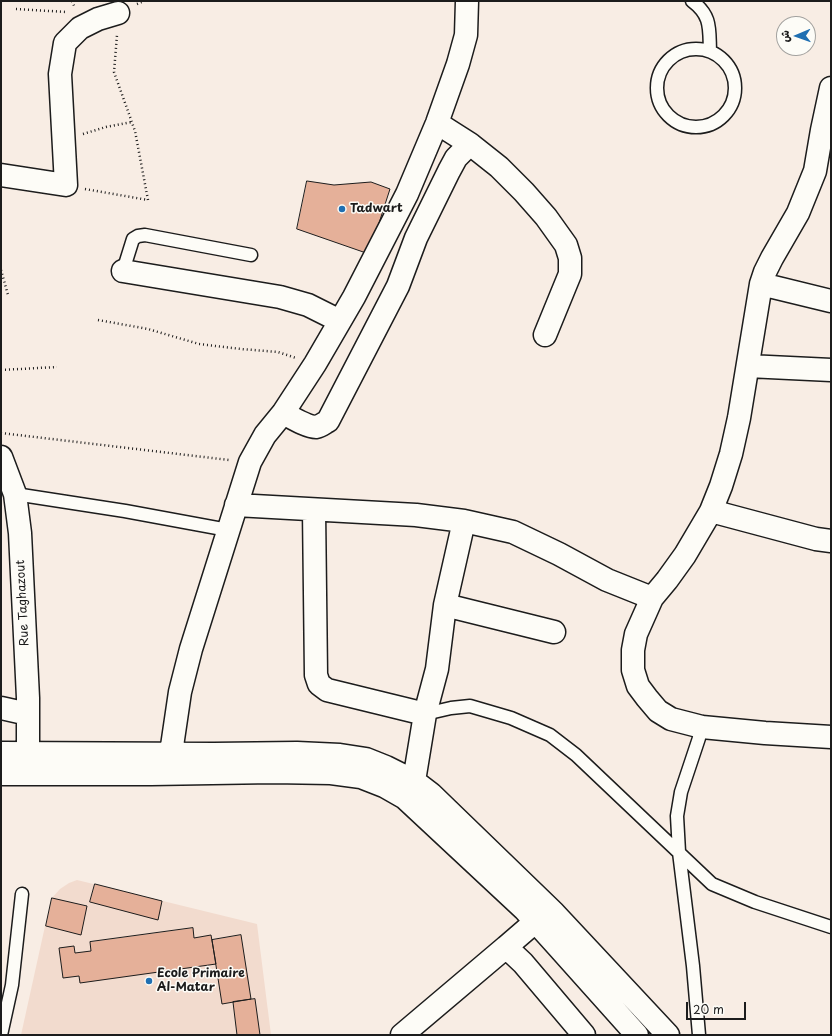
<!DOCTYPE html>
<html>
<head>
<meta charset="utf-8">
<style>
	body { margin:0 }
	#map { position:relative; width:832px; height:1036px; overflow:hidden; background:#f8ede4; font-family:"Playpen Sans","Playpen Sans Arabic",sans-serif }
	canvas { display:block }
	.frame { position:absolute; inset:0; border:2px solid #1c1c1c; pointer-events:none }
	.north { position:absolute; left:776px; top:16px; width:40px; height:40px; box-sizing:border-box; background:#fdfcf7; border:1px solid #a3a29f; border-radius:50%; rotate:268deg; font-size:11px; font-weight:700; line-height:16px; text-align:center; color:#1c1c1c }
	.north::after { content:''; display:block; margin:auto; width:14px; height:18px; background:#1f6fb2; clip-path:polygon(50% 0,100% 100%,50% 72%,0 100%) }
	.scale { position:absolute; left:686px; top:1002px; width:60px; height:18px; box-sizing:border-box; border:2px solid #1c1c1c; border-top:0; padding-left:5px; font-size:12px; line-height:14px; white-space:nowrap; color:#1c1c1c; -webkit-text-stroke:3px #fdfcf7; paint-order:stroke }
</style>
</head>
<body>
<div id="map">
<canvas width="832" height="1036"></canvas>
<div class="frame"></div>
<div class="north">ش</div>
<div class="scale">20 m</div>
</div>
<script>
const context = document.querySelector('canvas').getContext('2d');
context.lineJoin = 'round';
function paint(path, color) {
  context.fillStyle = color;
  context.fill(path, 'evenodd');
}
function stroke(path, color, width, dash) {
  context.strokeStyle = color;
  context.lineWidth = width;
  context.lineCap = dash ? 'butt' : 'round';
  context.setLineDash(dash || []);
  context.stroke(path);
}
function write(font, color, halo, rows, align = 'center') {
  context.font = font + ' "Playpen Sans",sans-serif';
  context.lineWidth = 3;
  context.setLineDash([]);
  context.textBaseline = 'middle';
  context.strokeStyle = halo;
  context.fillStyle = color;
  for (const [text, x, y, turn = 0] of rows) {
    context.save();
    context.translate(x, y);
    context.rotate((+turn || 0) * Math.PI / 180);
    context.textAlign = isNaN(turn) ? turn : align;
    if (halo) context.strokeText(text, 0, 0);
    context.fillText(text, 0, 0);
    context.restore();
  }
}
paint(new Path2D(`
	M 77,880 L 257,924 L 271,1035 L 21,1035 L 51,899 L 60,889 L 69,883 Z`), '#f2dbce');
const building = new Path2D(`
	M 307,181 L 334,185 L 371,182 L 390,189 L 369,254 L 297,229 Z
	M 95,884 L 162,901 L 158,920 L 90,902 Z
	M 52,898 L 87,906 L 81,935 L 46,926 Z
	M 193,928 L 194,938 L 211,935 L 216,964 L 80,983 L 79,976 L 63,978 L 59,948 L 74,946 L 75,953 L 91,951 L 90,942 Z
	M 241,935 L 251,999 L 222,1004 L 212,940 Z
	M 255,999 L 260,1035 L 237,1035 L 233,1002 Z`);
paint(building, '#e5b099');
stroke(building, '#1c1c1c', 1);
const service = new Path2D(`
	M 692,1 C 712,16 709,29 710,51
	M657 88a39 39 0 1 1 78 0a39 39 0 1 1-78 0Z
	M 123,271 L 133,239 L 138,236 L 145,235 L 251,255
	M 15,494 L 125,511 L 228,530
	M 425,714 L 451,708 L 470,706 L 511,718 L 550,735 L 576,755 L 712,884 L 755,902 L 831,927
	M 1,1035 L 12,985 L 22,894
	M 699,1035 L 693,966 L 679,852 L 677,816 L 681,792 L 699,738 L 702,727`);
const minor = new Path2D(`
	M 831,88 L 822,130 L 815,171 L 798,213 L 772,258 L 765,272 L 761,284 L 739,418 L 731,454 L 721,486 L 711,511 L 685,555 L 667,580 L 652,598 L 636,634 L 633,650 L 633,670 L 638,686 L 647,698 L 658,711 L 671,719 L 702,727 L 765,733 L 831,737
	M 437,123 L 470,144
	M 1,175 L 66,185 L 60,74 L 65,43 L 80,28 L 98,19 L 118,13
	M 123,271 L 280,297 L 308,305 L 340,321
	M 761,284 L 831,301
	M 748,366 L 831,370
	M 283,413 C 291,417 307,427 316,427 C 321,426 324,423 328,421 L 398,286 L 416,238 L 449,171 L 456,158 L 470,144 L 499,167 L 524,192 L 546,217 L 566,245 L 570,258 L 570,274 L 545,335
	M 1,457 L 15,494 L 20,533 L 28,698 L 28,753
	M 236,505 L 416,515 L 464,521 L 513,532 L 559,554 L 607,580 L 652,598
	M 314,510 L 316,675 L 319,684 L 327,690 L 425,714
	M 711,511 L 816,539 L 831,541
	M 445,605 L 554,632
	M 1,708 L 28,714
	M 1,753 L 214,754 L 297,753 L 340,755 L 366,759 L 386,767 L 414,781 L 431,794 L 554,913 L 668,1035
	M 171,753 L 180,692 L 191,649 L 250,462 L 265,435 L 283,413 L 315,364 L 354,297 L 407,194 L 437,123 L 458,64 L 466,35 L 467,1
	M 1,774 L 151,774 L 273,772 L 331,773 L 361,777 L 384,786 L 405,798 L 524,909 L 560,949 L 637,1035
	M 414,781 L 425,714 L 437,669 L 445,605 L 464,521
	M 506,947 L 535,922
	M 402,1035 L 506,947 L 523,963 L 584,1035`);
stroke(service, '#1c1c1c', 15);
stroke(minor, '#1c1c1c', 25);
stroke(new Path2D(`
	M 72,1 L 75,8
	M 137,4 L 144,1
	M 16,9 L 67,12
	M 83,134 L 106,127 L 132,122
	M 85,189 L 148,200 L 135,131 L 114,72 L 117,35
	M 1,270 L 8,295
	M 98,320 L 148,329 L 199,344 L 241,349 L 278,352 L 296,358
	M 1,370 L 57,367
	M 1,433 L 229,460`), '#1c1c1c', 2.5, [1, 3]);
stroke(service, '#fdfcf7', 12);
stroke(minor, '#fdfcf7', 22);
for (const [x, y, r, color] of [
	[342,209,4,"#1f6fb2"],
	[149,981,4,"#1f6fb2"]
]) {
  const dot = new Path2D();
  dot.arc(x, y, r, 0, 2 * Math.PI);
  context.fillStyle = color;
  context.fill(dot);
  stroke(dot, '#fdfcf7', 1.5);
}
write('bold 12px', '#1c1c1c', '#fdfcf7', [
	["Tadwart",350,209],
	["Ecole Primaire",157,974],
	["Al-Matar",157,988]
], 'left');
write('12px', '#1c1c1c', '#fdfcf7', [
	["Rue Taghazout",23,603,-93]
]);
</script>
</body>
</html>
